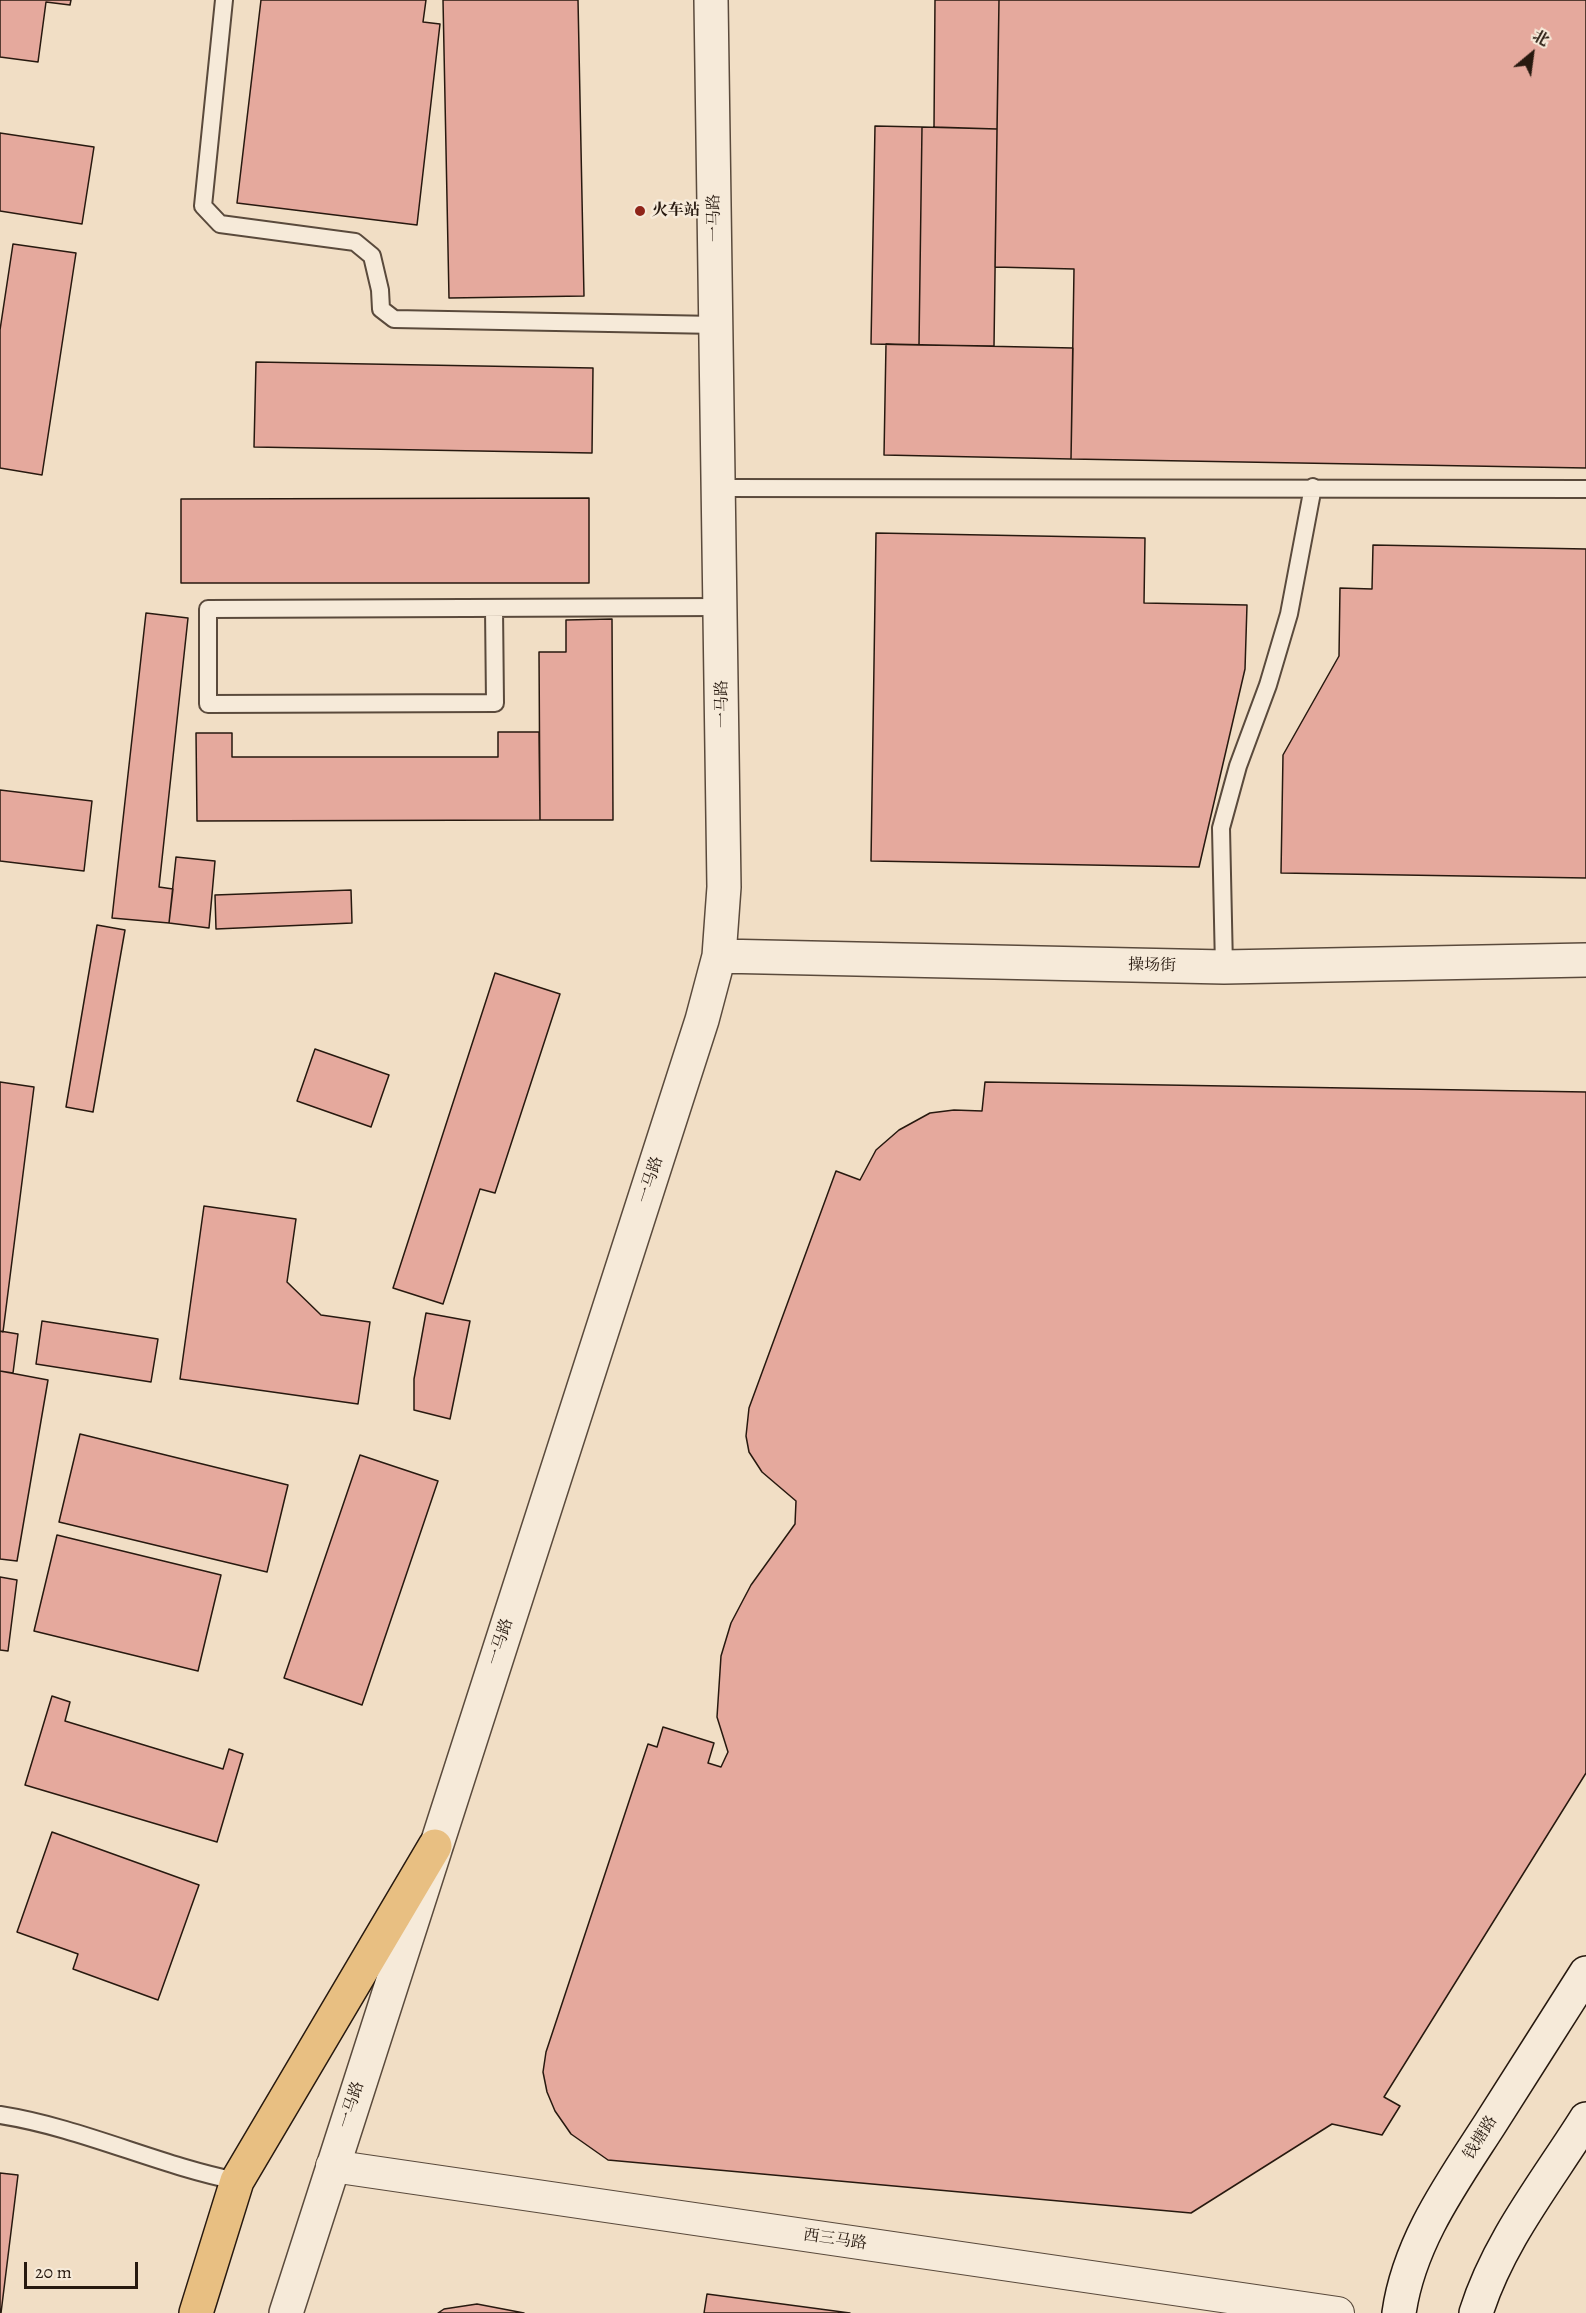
<!DOCTYPE html>
<html>
<head>
<meta charset="utf-8">
<style>
	body { margin:0 }
	#map { position:relative; width:1586px; height:2313px; overflow:hidden; background:#f1dec5; font-family:Alegreya,"Noto Serif SC",serif }
	canvas { display:block }
	.north { position:absolute; left:1502px; top:24px; width:60px; height:60px; -webkit-text-stroke:4px #f6ead9; paint-order:stroke; rotate:29deg; font-size:16px; font-weight:700; line-height:24px; text-align:center; color:#27190f }
	.north::after { content:''; display:block; margin:auto; width:21px; height:27px; background:#27190f; clip-path:polygon(50% 0,100% 100%,50% 72%,0 100%) }
	.scale { position:absolute; left:24px; top:2262px; width:114px; height:27px; box-sizing:border-box; border:3px solid #27190f; border-top:0; padding-left:8px; font-size:18px; line-height:21px; white-space:nowrap; color:#27190f; -webkit-text-stroke:4px #f6ead9; paint-order:stroke }
</style>
</head>
<body>
<div id="map">
<canvas width="1586" height="2313"></canvas>
<div class="north">北</div>
<div class="scale">20 m</div>
</div>
<script>
const context = document.querySelector('canvas').getContext('2d');
context.lineJoin = 'round';
function paint(path, color) {
  context.fillStyle = color;
  context.fill(path, 'evenodd');
}
function stroke(path, color, width, dash) {
  context.strokeStyle = color;
  context.lineWidth = width;
  context.lineCap = dash ? 'butt' : 'round';
  context.setLineDash(dash || []);
  context.stroke(path);
}
function write(font, color, halo, rows, align = 'center') {
  context.font = font + ' Alegreya,"Noto Serif SC",serif';
  context.lineWidth = 5;
  context.setLineDash([]);
  context.textBaseline = 'middle';
  context.strokeStyle = halo;
  context.fillStyle = color;
  for (const [text, x, y, turn = 0] of rows) {
    context.save();
    context.translate(x, y);
    context.rotate((+turn || 0) * Math.PI / 180);
    context.textAlign = isNaN(turn) ? turn : align;
    if (halo) context.strokeText(text, 0, 0);
    context.fillText(text, 0, 0);
    context.restore();
  }
}
const building = new Path2D(`
	M 0,0 L 71,0 L 70,5 L 46,2 L 38,62 L 0,57 Z
	M 261,0 L 426,0 L 423,22 L 440,24 L 417,225 L 237,203 Z
	M 443,0 L 578,0 L 584,296 L 449,298 Z
	M 935,0 L 999,0 L 997,129 L 934,127 Z
	M 999,0 L 1586,0 L 1586,468 L 1071,459 L 1074,269 L 995,267 Z
	M 875,126 L 922,127 L 919,345 L 871,344 Z
	M 922,127 L 997,129 L 994,346 L 919,345 Z
	M 0,133 L 94,147 L 82,224 L 0,211 Z
	M 13,244 L 76,253 L 42,475 L 0,468 L 0,330 Z
	M 886,344 L 1073,348 L 1071,459 L 884,455 Z
	M 256,362 L 593,368 L 592,453 L 254,447 Z
	M 589,498 L 589,583 L 181,583 L 181,499 Z
	M 876,533 L 1145,538 L 1144,603 L 1247,605 L 1245,669 L 1199,867 L 871,861 Z
	M 1373,545 L 1586,549 L 1586,878 L 1281,873 L 1283,755 L 1339,656 L 1340,588 L 1372,589 Z
	M 146,613 L 188,618 L 159,887 L 173,889 L 169,923 L 112,918 Z
	M 612,619 L 613,820 L 540,820 L 539,652 L 566,652 L 566,620 Z
	M 498,732 L 539,732 L 540,820 L 197,821 L 196,733 L 232,733 L 232,757 L 498,757 Z
	M 0,790 L 92,801 L 84,871 L 0,861 Z
	M 176,857 L 215,861 L 209,928 L 169,923 Z
	M 351,890 L 352,923 L 216,929 L 215,895 Z
	M 97,925 L 125,930 L 93,1112 L 66,1107 Z
	M 495,973 L 560,994 L 495,1193 L 480,1189 L 443,1304 L 393,1288 Z
	M 315,1049 L 389,1075 L 371,1127 L 297,1101 Z
	M 0,1082 L 34,1087 L 3,1332 L 0,1331 Z
	M 985,1082 L 1586,1092 L 1586,1773 L 1384,2097 L 1400,2106 L 1382,2135 L 1332,2124 L 1191,2213 L 608,2160 L 571,2134 L 555,2111 L 547,2092 L 543,2072 L 546,2052 L 648,1744 L 657,1747 L 663,1727 L 714,1743 L 708,1763 L 721,1767 L 728,1752 L 717,1717 L 721,1656 L 731,1623 L 751,1585 L 795,1524 L 796,1501 L 762,1472 L 749,1452 L 746,1436 L 749,1408 L 836,1171 L 860,1180 L 876,1150 L 899,1130 L 930,1113 L 954,1110 L 982,1111 Z
	M 204,1206 L 296,1219 L 287,1282 L 321,1315 L 370,1322 L 358,1404 L 180,1379 Z
	M 426,1313 L 470,1321 L 450,1419 L 414,1410 L 414,1379 Z
	M 42,1321 L 158,1339 L 151,1382 L 36,1364 Z
	M 0,1331 L 18,1334 L 13,1373 L 0,1371 Z
	M 0,1371 L 48,1380 L 17,1561 L 0,1559 Z
	M 80,1434 L 288,1485 L 267,1572 L 59,1522 Z
	M 360,1455 L 438,1481 L 362,1705 L 284,1678 Z
	M 57,1535 L 221,1575 L 198,1671 L 34,1631 Z
	M 0,1577 L 17,1580 L 8,1651 L 0,1650 Z
	M 52,1696 L 70,1702 L 65,1721 L 223,1769 L 229,1749 L 243,1754 L 217,1842 L 25,1785 Z
	M 52,1832 L 199,1885 L 158,2000 L 73,1969 L 78,1954 L 17,1932 Z
	M 0,2173 L 18,2175 L 1,2313 L 0,2313 Z
	M 707,2294 L 850,2313 L 704,2313 Z
	M 477,2304 L 524,2313 L 438,2313 L 444,2309 Z`);
paint(building, '#e5a99d');
stroke(building, '#27190f', 1.5);
const service = new Path2D(`
	M 224,0 L 203,206 L 220,224 L 355,242 L 372,256 L 380,290 L 381,309 L 394,319 L 717,325
	M 719,488 L 1586,489
	M 494,608 L 495,703 L 208,704 L 208,609 L 721,607
	M 1224,967 L 1221,828 L 1238,766 L 1268,685 L 1289,614 L 1313,487
	M 0,2115 C 82,2128 157,2165 237,2181`);
const minor = new Path2D(`
	M 332,2166 L 1338,2313`);
const tertiary = new Path2D(`
	M 719,956 L 1224,967 L 1586,960
	M 286,2313 L 702,1020 L 719,956 L 724,887 L 711,0`);
const secondary = new Path2D(`
	M 1399,2313 C 1409,2242 1452,2183 1490,2124 C 1522,2074 1554,2023 1586,1973
	M 1476,2313 C 1498,2242 1547,2181 1586,2119`);
const trunk = new Path2D(`
	M 196,2313 L 237,2181 L 435,1846`);
stroke(service, '#5a4a3c', 20);
stroke(minor, '#5a4a3c', 34);
stroke(tertiary, '#5a4a3c', 36);
stroke(secondary, '#27190f', 36);
stroke(trunk, '#27190f', 36);
stroke(service, '#f6ead9', 16);
stroke(minor, '#f6ead9', 32);
stroke(tertiary, '#f6ead9', 33);
stroke(secondary, '#f6ead9', 33);
stroke(trunk, '#e8bf82', 33);
for (const [x, y, r, color] of [
	[640,211,6,"#8f2418"]
]) {
  const dot = new Path2D();
  dot.arc(x, y, r, 0, 2 * Math.PI);
  context.fillStyle = color;
  context.fill(dot);
  stroke(dot, '#f6ead9', 2);
}
write('bold 16px', '#27190f', '#f6ead9', [
	["火车站",652,211]
], 'left');
write('16px', '#27190f', '#f6ead9', [
	["一马路",715,218,-91],
	["一马路",723,704,-91],
	["操场街",1152,966,1],
	["一马路",651,1180,-72],
	["一马路",501,1642,-72],
	["一马路",352,2105,-72],
	["钱塘路",1481,2138,-58],
	["西三马路",835,2240,8]
]);
</script>
</body>
</html>
